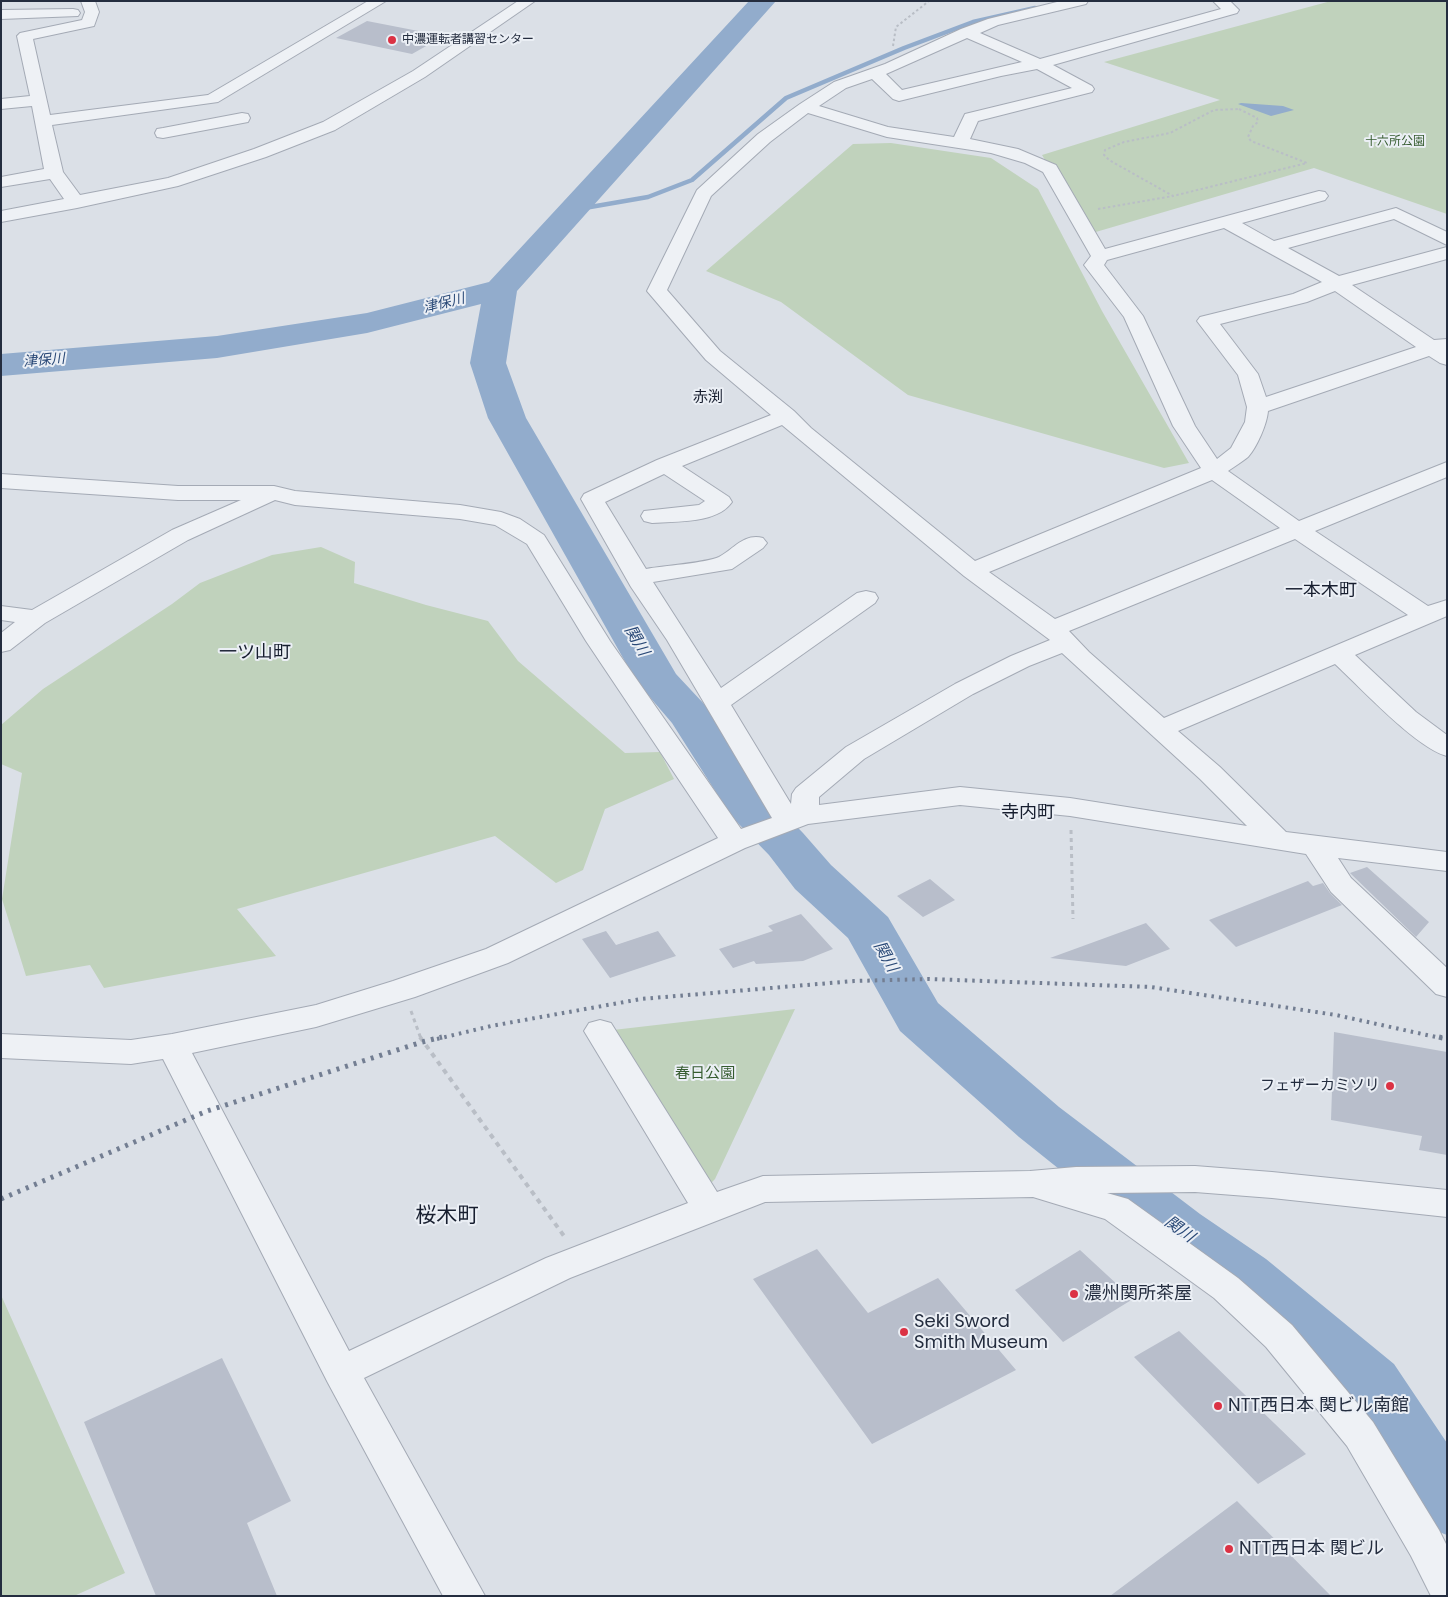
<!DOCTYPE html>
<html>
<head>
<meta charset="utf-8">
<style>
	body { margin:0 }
	#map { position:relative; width:1448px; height:1597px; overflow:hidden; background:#dbe0e7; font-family:Poppins,sans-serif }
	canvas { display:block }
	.frame { position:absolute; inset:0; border:2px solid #242d3f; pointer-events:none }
</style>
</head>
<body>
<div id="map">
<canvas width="1448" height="1597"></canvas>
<div class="frame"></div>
</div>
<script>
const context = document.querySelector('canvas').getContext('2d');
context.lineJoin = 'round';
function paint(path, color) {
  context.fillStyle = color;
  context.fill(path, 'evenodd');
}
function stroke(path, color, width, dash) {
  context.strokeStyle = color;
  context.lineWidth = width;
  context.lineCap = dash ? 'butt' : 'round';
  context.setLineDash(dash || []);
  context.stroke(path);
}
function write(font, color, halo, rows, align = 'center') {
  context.font = font + ' Poppins,"Noto Sans JP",sans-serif';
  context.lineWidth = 4;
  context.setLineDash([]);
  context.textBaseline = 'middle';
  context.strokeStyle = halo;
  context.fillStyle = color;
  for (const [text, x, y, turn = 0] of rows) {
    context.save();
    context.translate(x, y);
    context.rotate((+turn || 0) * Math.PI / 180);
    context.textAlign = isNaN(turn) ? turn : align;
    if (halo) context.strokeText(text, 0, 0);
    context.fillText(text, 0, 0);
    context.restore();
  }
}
paint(new Path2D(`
	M 1331,1 L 1447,1 L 1447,214 L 1314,168 L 1089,234 L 1042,155 L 1220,100 L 1104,62 Z
	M 891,143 L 991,158 L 1038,189 L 1102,311 L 1189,463 L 1164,468 L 908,395 L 781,302 L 706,271 L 853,144 Z
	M 321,547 L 355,562 L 354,583 L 426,605 L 488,621 L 518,661 L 625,753 L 660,752 L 674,779 L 605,809 L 583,870 L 556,883 L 495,836 L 237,909 L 276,956 L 104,988 L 90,965 L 26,976 L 2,899 L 22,773 L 1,764 L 1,725 L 43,689 L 172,604 L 200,583 L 272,555 Z
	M 795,1009 L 715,1179 L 709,1185 L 613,1030 Z
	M 1,1295 L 125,1573 L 74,1596 L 1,1596 Z`), '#c0d2bc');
paint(new Path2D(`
	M 1241,103 L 1283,106 L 1294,110 L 1271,116 L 1238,104 Z`), '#92accc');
stroke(new Path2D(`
	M 573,210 L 648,197 L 692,180 L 786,98 L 904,48 L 973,22 L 1035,8`), '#92accc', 4.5);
paint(new Path2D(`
	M 749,1 L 776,1 L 517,291 L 506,363 L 526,418 L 676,674 L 705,705 L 765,794 L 803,833 L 831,865 L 888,917 L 938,1003 L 1059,1107 L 1200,1214 L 1266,1259 L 1394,1364 L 1447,1443 L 1447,1535 L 1423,1526 L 1392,1469 L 1350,1402 L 1224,1295 L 1158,1248 L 1019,1137 L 900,1031 L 848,938 L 795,889 L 769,855 L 731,816 L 672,723 L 636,681 L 488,418 L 470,363 L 481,304 L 367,333 L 217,358 L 1,376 L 1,354 L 217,336 L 367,313 L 489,282 Z`), '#92accc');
paint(new Path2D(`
	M 367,21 L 444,36 L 412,54 L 336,38 Z
	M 1367,867 L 1429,922 L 1416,937 L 1350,873 Z
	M 930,879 L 955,900 L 923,917 L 897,896 Z
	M 1308,881 L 1313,886 L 1323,883 L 1330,893 L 1342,905 L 1236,947 L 1209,920 Z
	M 801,914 L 833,949 L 803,961 L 756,964 L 754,961 L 733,968 L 719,949 L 773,931 L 768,926 Z
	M 1146,923 L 1170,949 L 1126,966 L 1050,958 Z
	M 606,931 L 616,945 L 658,931 L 676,956 L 610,978 L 582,939 Z
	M 1334,1032 L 1447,1052 L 1447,1155 L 1419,1150 L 1422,1136 L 1331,1120 Z
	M 817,1249 L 868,1313 L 938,1278 L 1016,1370 L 872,1444 L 753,1279 Z
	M 1080,1250 L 1133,1299 L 1063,1342 L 1015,1290 Z
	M 1179,1331 L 1306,1454 L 1258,1484 L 1134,1357 Z
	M 222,1358 L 291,1501 L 247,1523 L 277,1596 L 156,1596 L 84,1422 Z
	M 1237,1501 L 1331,1596 L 1110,1596 Z`), '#b8becb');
const minor = new Path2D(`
	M 81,1 L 95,1 L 99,12 L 94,26 L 33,39 L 50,115 L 208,95 L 368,1 L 386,1 L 218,102 L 52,125 L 63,172 L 80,195 L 168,178 L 254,149 L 323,122 L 413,71 L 518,1 L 535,1 L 425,77 L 335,130 L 266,157 L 178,186 L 77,208 L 1,222 L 1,211 L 64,199 L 50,179 L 1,187 L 1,177 L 44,169 L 32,106 L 1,109 L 1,99 L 30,96 L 17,36 L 20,33 L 82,20 L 85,12 Z
	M 1061,1 L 1088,1 L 1086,4 L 998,25 L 980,33 L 1040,59 L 1221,9 L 1213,1 L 1230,1 L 1239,10 L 1237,13 L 1053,65 L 1092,86 L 1094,89 L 1092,92 L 978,121 L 970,139 L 1018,149 L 1056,165 L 1105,249 L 1319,191 L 1325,192 L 1328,196 L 1325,200 L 1242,223 L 1274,241 L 1396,208 L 1447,232 L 1447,245 L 1394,219 L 1288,248 L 1339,276 L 1447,247 L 1447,259 L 1352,285 L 1434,340 L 1447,339 L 1447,365 L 1440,363 L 1429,356 L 1268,411 C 1267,424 1257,447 1248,457 C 1242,462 1235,466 1228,471 L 1299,521 L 1447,462 L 1447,477 L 1315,531 L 1428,606 L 1447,600 L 1447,616 L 1355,655 L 1416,712 L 1447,735 L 1447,756 C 1416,748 1360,687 1335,664 L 1178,731 L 1220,767 L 1286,832 L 1447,852 L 1447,871 L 1338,858 L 1351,878 L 1447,968 L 1447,997 L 1436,994 L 1331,892 L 1306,854 L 1070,816 L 960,805 L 808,824 L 745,848 L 508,963 L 415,997 L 316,1027 L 192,1053 L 349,1351 L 546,1258 L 688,1203 L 584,1031 L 589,1023 L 600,1020 L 611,1023 L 717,1192 L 763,1176 L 1030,1171 L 1076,1167 L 1195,1166 L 1272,1172 L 1447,1190 L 1447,1217 L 1272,1198 L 1195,1192 L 1107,1193 L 1128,1199 L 1238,1278 L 1292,1325 L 1373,1422 L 1439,1530 L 1447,1546 L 1447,1596 L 1431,1596 L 1411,1556 L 1347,1446 L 1266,1347 L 1214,1298 L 1105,1219 L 1033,1197 L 765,1202 L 570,1278 L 364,1378 L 485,1596 L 443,1596 L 328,1383 L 163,1059 L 131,1064 L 1,1058 L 1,1034 L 131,1040 L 172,1034 L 316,1005 L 393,981 L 486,949 L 718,838 L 586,641 L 527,544 L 495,525 L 460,519 L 295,505 L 275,500 L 188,540 L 45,623 L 10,650 L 1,652 L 1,633 L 15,622 L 1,620 L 1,606 L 32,610 L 172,530 L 241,500 L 178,500 L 1,488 L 1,474 L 178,486 L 274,486 L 295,491 L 460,505 L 501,512 L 520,519 L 544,535 L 610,641 L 741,829 L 772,818 L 667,640 L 631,587 L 581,499 L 584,494 L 657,460 L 771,415 L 706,360 L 647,291 L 697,190 L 758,134 L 800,104 L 834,82 L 885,64 L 961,29 L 988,19 ZM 967,38 L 1022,62 L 902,90 L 886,74 ZM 1037,69 L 1072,88 L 965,114 L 954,137 L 888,127 L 819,106 L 846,88 L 872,79 L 893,99 L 899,101 L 1001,76 ZM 808,113 L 887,137 L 991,153 L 1025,163 L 1043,172 L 1091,256 L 1084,265 L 1124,317 L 1173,426 L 1201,468 L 975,561 L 811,428 L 794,411 L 720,351 L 667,290 L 711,196 L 770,142 ZM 1224,228 L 1322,282 L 1293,294 L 1200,317 L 1197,321 L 1238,375 L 1247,407 L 1245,422 L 1231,448 L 1217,459 L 1195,426 L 1143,316 L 1104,265 L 1107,260 ZM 1335,291 L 1416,347 L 1266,397 L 1258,374 L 1220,324 L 1307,302 ZM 782,425 L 964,576 L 1050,640 L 1011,656 L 955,684 L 846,747 L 796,788 L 792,794 L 791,804 L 731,705 L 875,603 L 878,598 L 875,593 L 866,591 L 857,593 L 721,688 L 653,582 L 732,569 L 763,548 L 767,543 L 763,538 C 744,533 734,549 719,557 C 707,563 661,566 646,569 L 605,502 L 664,474 L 705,501 L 699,505 L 644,511 L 641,516 L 644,521 L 652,523 C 676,521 717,524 732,502 L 729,497 L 682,466 ZM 1212,480 L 1280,528 L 1055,619 L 989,572 ZM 1295,539 L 1408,615 L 1164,718 L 1089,652 L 1069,631 ZM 1062,653 L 1200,779 L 1247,826 L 1070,798 L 960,787 L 819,805 L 819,797 L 864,759 L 973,694 L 1029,666 Z
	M 73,9 L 78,10 L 80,13 L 78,16 L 1,19 L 1,10 Z
	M 242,113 L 248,114 L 250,118 L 248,122 L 163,138 L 157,137 L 155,133 L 157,129 L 163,128 Z`);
stroke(minor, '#a4aab5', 2);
stroke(new Path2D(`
	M 893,46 L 896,27 L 929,1
	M 1239,109 L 1257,118 L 1258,122 L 1253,126 L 1248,137 L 1251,141 L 1307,163 L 1173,196 L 1109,160 L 1104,155 L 1105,150 L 1124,142 L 1170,133 L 1214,110 Z
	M 1098,209 L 1173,196`), '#b9bec6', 2, [2.5, 2.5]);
stroke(new Path2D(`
	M 1071,830 L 1073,919
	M 411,1011 L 421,1039`), '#b9bec6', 3, [4, 4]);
stroke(new Path2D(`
	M 420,1037 L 564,1236`), '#b9bec6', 4, [5, 5]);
paint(minor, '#eef1f5');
stroke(new Path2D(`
	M 437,1039 L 491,1026 L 641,999 L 854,981 L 928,979 L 1151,987 L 1336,1015 L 1445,1039`), '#737e92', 4, [2.5, 5]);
stroke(new Path2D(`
	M 1439,1037 L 1447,1039
	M 1,1199 L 207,1111 L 422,1042 L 442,1037`), '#737e92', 5, [3, 6]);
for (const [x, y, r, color] of [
	[392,40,5,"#db3244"],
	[1390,1086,5,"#db3244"],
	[1074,1294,5,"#db3244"],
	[904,1332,5,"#db3244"],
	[1218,1406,5,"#db3244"],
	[1229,1549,5,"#db3244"]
]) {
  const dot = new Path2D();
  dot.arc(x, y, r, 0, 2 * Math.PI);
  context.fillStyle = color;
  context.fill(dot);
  stroke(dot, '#ebeff5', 2);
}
write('12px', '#242d3f', '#ebeff5', [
	["中濃運転者講習センター",402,40]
], 'left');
write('12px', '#365c30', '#ebeff5', [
	["十六所公園",1395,142]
]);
write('italic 14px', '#2a4977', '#ebeff5', [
	["津保川",444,304,-14],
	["津保川",44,361,-5]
]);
write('15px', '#171e2f', '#ebeff5', [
	["赤渕",708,398]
]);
write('15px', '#365c30', '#ebeff5', [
	["春日公園",705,1074]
]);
write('15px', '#242d3f', '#ebeff5', [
	["フェザーカミソリ",1380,1086]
], 'right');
write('italic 16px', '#2a4977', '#ebeff5', [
	["関川",636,641,60],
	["関川",885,957,61],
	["関川",1179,1230,36]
]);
write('18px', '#171e2f', '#ebeff5', [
	["一本木町",1321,591],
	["一ツ山町",255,653],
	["寺内町",1028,813]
]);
write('18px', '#242d3f', '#ebeff5', [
	["濃州関所茶屋",1084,1294],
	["Seki Sword",914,1322],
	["Smith Museum",914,1343],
	["NTT西日本 関ビル南館",1228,1406],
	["NTT西日本 関ビル",1239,1549]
], 'left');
write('21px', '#171e2f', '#ebeff5', [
	["桜木町",447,1217]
]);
</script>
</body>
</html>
